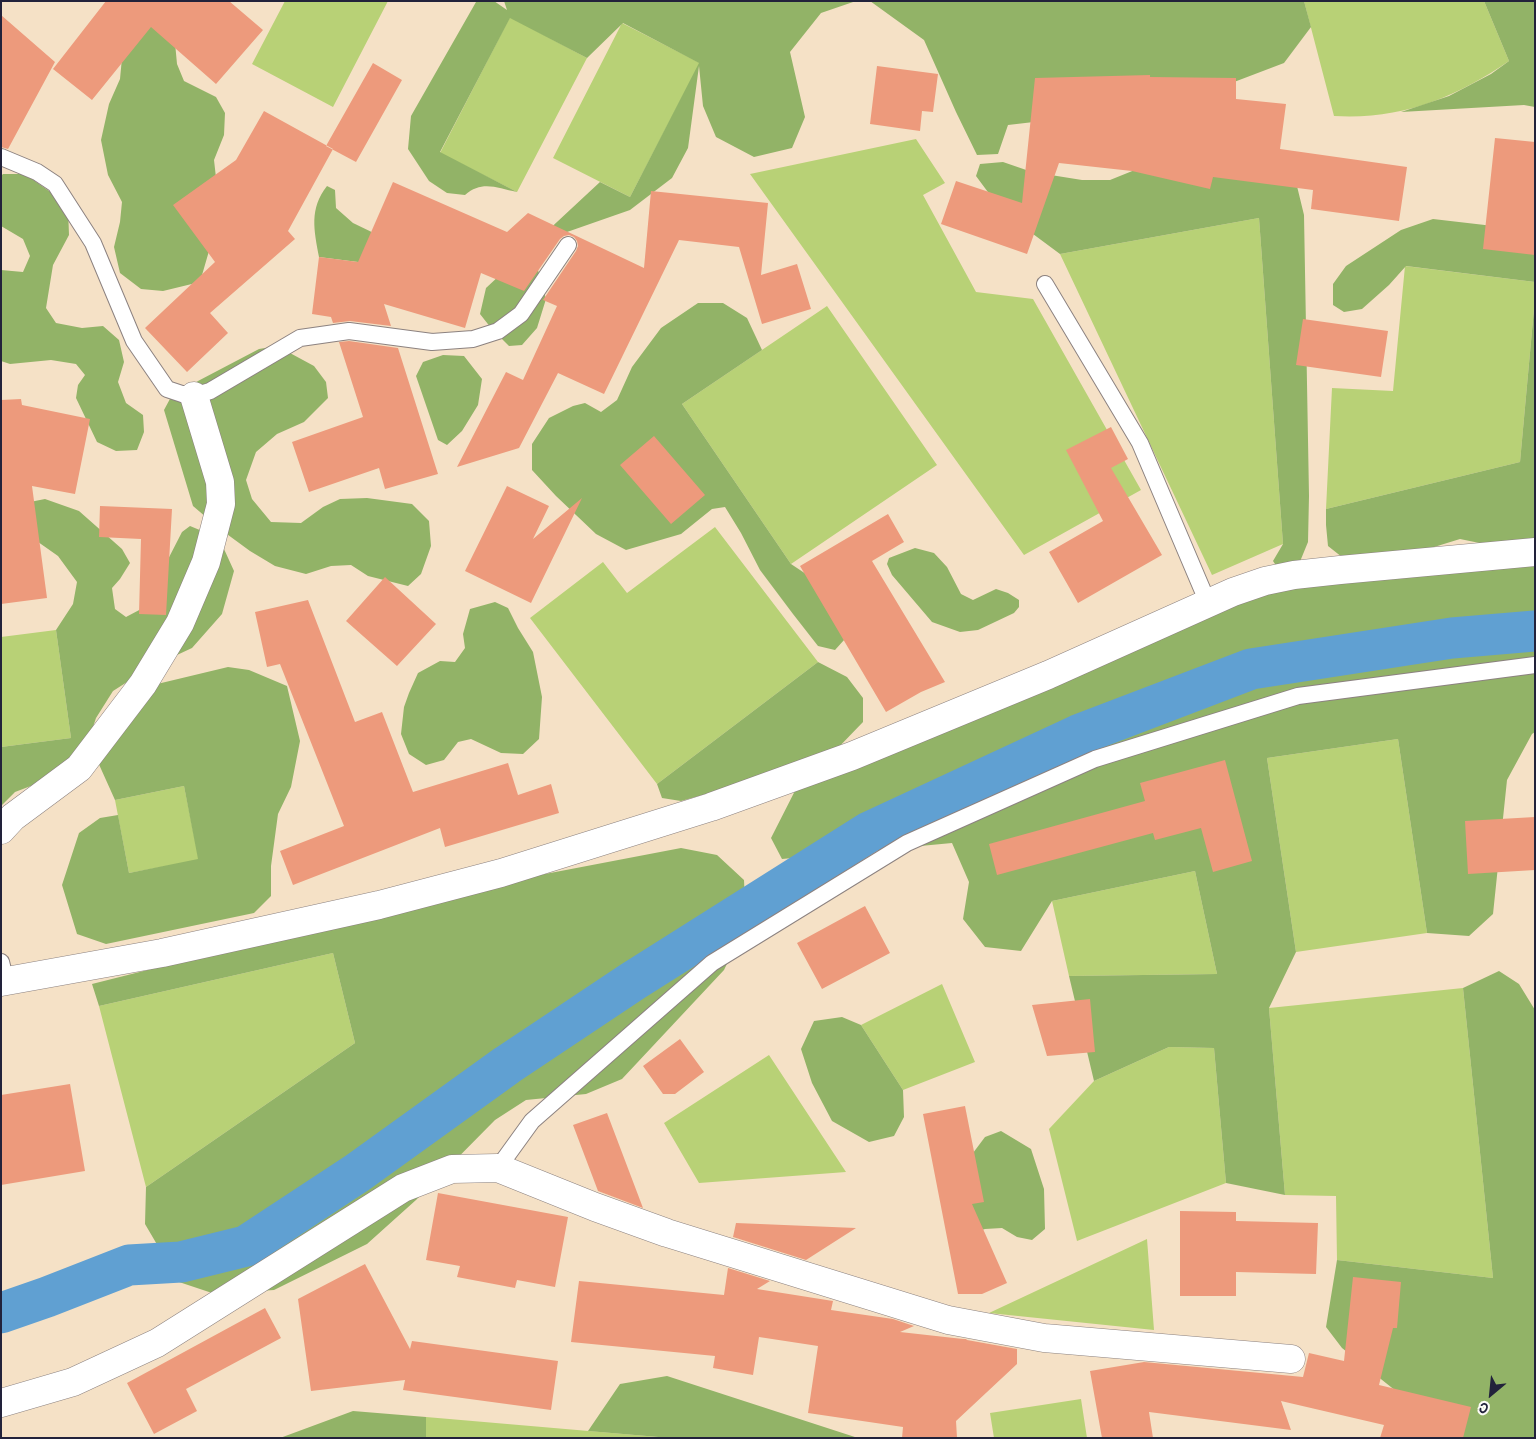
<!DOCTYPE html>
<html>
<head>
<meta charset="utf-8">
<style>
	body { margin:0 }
	#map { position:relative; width:1536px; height:1439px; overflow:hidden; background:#f5e1c6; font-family:Pangolin,sans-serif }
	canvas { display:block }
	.frame { position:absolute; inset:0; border:2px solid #22223b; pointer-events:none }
	.north { position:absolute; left:1466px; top:1369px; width:50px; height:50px; -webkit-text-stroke:4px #fdfcf7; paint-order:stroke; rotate:208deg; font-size:14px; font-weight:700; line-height:20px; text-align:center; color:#22223b }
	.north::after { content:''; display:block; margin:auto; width:18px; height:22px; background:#22223b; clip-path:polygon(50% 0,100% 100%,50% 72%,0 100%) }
</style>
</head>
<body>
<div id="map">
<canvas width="1536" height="1439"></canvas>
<div class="frame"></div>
<div class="north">С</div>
</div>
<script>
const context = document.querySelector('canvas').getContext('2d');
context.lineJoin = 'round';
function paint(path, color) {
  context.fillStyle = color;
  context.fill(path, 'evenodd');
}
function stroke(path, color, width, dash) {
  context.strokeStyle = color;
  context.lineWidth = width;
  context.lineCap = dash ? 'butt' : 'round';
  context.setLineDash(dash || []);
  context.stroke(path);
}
paint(new Path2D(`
	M 285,1 L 388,1 L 333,107 L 252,64 Z
	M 1304,1 L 1484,1 L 1509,61 C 1455,98 1401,120 1334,116 Z
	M 510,17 L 587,58 L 517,192 L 440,153 Z
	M 622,23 L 700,63 L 630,197 L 553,158 Z
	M 916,139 L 945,183 L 923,195 L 976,292 L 1033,299 L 1141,490 L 1024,555 L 750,174 Z
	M 1259,218 L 1283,544 L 1212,575 L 1060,254 Z
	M 1405,266 L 1535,282 L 1535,298 L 1520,462 L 1326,509 L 1332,388 L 1393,391 Z
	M 827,306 L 937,465 L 791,564 L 682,404 Z
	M 715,527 L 818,662 L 657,784 L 530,618 L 603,562 L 627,593 Z
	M 56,630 L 71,738 L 1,747 L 1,637 Z
	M 1398,739 L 1427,933 L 1296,952 L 1267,758 Z
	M 184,786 L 199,860 L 129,873 L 115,800 Z
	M 1195,871 L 1217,974 L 1069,976 L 1052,901 Z
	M 333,953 L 355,1043 L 146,1187 L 99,1006 Z
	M 942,984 L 975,1062 L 903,1090 L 861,1025 Z
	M 1463,988 L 1493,1278 L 1337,1260 L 1336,1196 L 1285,1195 L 1269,1008 Z
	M 1169,1047 L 1214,1048 L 1226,1183 L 1077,1241 L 1049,1129 L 1094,1081 Z
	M 769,1055 L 846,1172 L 699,1183 L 664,1123 Z
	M 1147,1239 L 1154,1330 L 989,1313 Z
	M 1081,1399 L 1087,1438 L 994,1438 L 990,1413 Z
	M 426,1417 L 670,1438 L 426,1438 Z`), '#b8d176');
paint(new Path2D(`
	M 479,1 L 494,1 L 507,10 L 504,1 L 856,1 L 821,13 L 790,52 L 805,117 L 792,148 L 754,157 L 716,137 L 703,106 L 699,66 L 688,148 L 672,178 L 630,210 L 567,232 L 543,253 L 538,270 L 546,299 L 537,328 L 522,345 L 509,346 L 491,328 L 480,314 L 486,288 L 600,182 L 630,197 L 699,63 L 623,23 L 587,58 L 510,18 L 440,152 L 517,192 C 497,188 482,180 465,195 L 447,193 L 429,181 L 408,149 L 411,116 L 476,2 Z
	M 870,1 L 1304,1 L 1311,27 L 1284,63 L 1171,106 L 1008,125 L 998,154 L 977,155 L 956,112 L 924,40 Z
	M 1484,1 L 1535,1 L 1535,107 L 1524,105 L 1401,112 L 1449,96 L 1491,74 L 1509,61 Z
	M 115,10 L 174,32 L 177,64 L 184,81 L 216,97 L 225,113 L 224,135 L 214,160 L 220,213 L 200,282 L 163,291 L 141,289 L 120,273 L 114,247 L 120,222 L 122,202 L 108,175 L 101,140 L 109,104 L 120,79 L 125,26 Z
	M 1229,132 L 1296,182 L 1304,215 L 1309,496 L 1308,542 L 1299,564 L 1279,570 L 1273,561 L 1283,544 L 1259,218 L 1060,254 L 1002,211 L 976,176 L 980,164 L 1003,162 L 1032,172 L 1082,180 L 1110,180 Z
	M 3,174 L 25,174 L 49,191 L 68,209 L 69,235 L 53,265 L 46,308 L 56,323 L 82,328 L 103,326 L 119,340 L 124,362 L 118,382 L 126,403 L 143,415 L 144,432 L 137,450 L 116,451 L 97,442 L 76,398 L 78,385 L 85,375 L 76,364 L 51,360 L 10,364 L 1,361 L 1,270 L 23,272 L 30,256 L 23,239 L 1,226 L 1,176 Z
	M 327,186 L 335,190 L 336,208 L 353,223 L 382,237 L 397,267 L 319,257 C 314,230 309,209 327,186 Z
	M 1535,214 L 1535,282 L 1406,266 L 1389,285 L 1362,309 L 1344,312 L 1333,305 L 1333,284 L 1346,266 L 1401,230 L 1433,219 L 1502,227 Z
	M 1535,298 L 1535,546 L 1499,547 L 1460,539 L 1405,556 L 1347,561 L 1328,546 L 1326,525 L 1326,509 L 1520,462 Z
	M 698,303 L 723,303 L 747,318 L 762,350 L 682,404 L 791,564 L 851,604 L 853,630 L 835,650 L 818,646 L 793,614 L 760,570 L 741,533 L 725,507 L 712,509 L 681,534 L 626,550 L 596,534 L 556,496 L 532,470 L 532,444 L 549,418 L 573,406 L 585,403 L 601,412 L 617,400 L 632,367 L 661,328 Z
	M 277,346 L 314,366 L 326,382 L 328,398 L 304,422 L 277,434 L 256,452 L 246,480 L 252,499 L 271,522 L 301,523 L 323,507 L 340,499 L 367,498 L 412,504 L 429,521 L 431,546 L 421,574 L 408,586 L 368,576 L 351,565 L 331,566 L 306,574 L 275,566 L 250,551 L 220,529 L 193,506 L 164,410 L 171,397 L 198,381 L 259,349 Z
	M 443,355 L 464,356 L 482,379 L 478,405 L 462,431 L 447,445 L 438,440 L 416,376 L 423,362 Z
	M 45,499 L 79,511 L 122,549 L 130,563 L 120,579 L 112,588 L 115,609 L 126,617 L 143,608 L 182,532 L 190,526 L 219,538 L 234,571 L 222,614 L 192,648 L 149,668 L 113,691 L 96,718 L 84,754 L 36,784 L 15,792 L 1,806 L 1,747 L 71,738 L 56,630 L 73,604 L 77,582 L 58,556 L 14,525 L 30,502 Z
	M 915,548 L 934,553 L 947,567 L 961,594 L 973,600 L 996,589 L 1008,593 L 1019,600 L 1019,607 L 1014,613 L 978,630 L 960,632 L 932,622 L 892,575 L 887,564 L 889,558 Z
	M 1535,561 L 1535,732 L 1532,734 L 1507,780 L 1493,914 L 1469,936 L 1427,933 L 1398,739 L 1267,758 L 1296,952 L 1269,1008 L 1285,1195 L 1226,1183 L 1214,1048 L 1169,1047 L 1094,1081 L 1069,976 L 1217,974 L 1195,871 L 1052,901 L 1021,951 L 985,947 L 963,919 L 969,882 L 952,843 L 782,859 L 771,838 L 801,779 L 1270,586 Z
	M 495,602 L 508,608 L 518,628 L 533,652 L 542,697 L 539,739 L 523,754 L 501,753 L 471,739 L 458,742 L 444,760 L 426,765 L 409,754 L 401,734 L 404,707 L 409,693 L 418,673 L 440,661 L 455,662 L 465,648 L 463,634 L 470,609 Z
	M 818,662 L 847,677 L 863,698 L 863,722 L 834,752 L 721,790 L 681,801 L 662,798 L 657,784 Z
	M 228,667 L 249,670 L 287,686 L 300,741 L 291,787 L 278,814 L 271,866 L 271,896 L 254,913 L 106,944 L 77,934 L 62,885 L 79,833 L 100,818 L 118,815 L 129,873 L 198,859 L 184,786 L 115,800 L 97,760 L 153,685 Z
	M 681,848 L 717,855 L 744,880 L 746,924 L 724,970 L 622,1079 L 586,1094 L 526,1100 L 495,1120 L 416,1200 L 367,1244 L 274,1290 L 215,1294 L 179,1282 L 145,1224 L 146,1187 L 355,1043 L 333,953 L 99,1006 L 92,984 L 477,887 Z
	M 1499,971 L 1519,984 L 1535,1010 L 1535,1438 L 1423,1438 L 1416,1407 L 1342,1348 L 1326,1327 L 1337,1260 L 1493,1278 L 1463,988 Z
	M 842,1017 L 861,1025 L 903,1090 L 904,1117 L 894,1136 L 869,1142 L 832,1121 L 812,1083 L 801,1049 L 814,1021 Z
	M 1001,1131 L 1031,1149 L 1044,1189 L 1045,1229 L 1032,1240 L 1017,1237 L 1002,1228 L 985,1229 L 961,1236 L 964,1165 L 985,1137 Z
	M 667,1376 L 858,1438 L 670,1438 L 588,1431 L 620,1384 Z
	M 353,1411 L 426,1417 L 426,1438 L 280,1438 Z`), '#92b367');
stroke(new Path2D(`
	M 1,1313 L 47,1297 L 129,1265 L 181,1262 L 246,1246 L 357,1173 L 507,1065 L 633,981 L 869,832 L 1078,735 L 1251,669 L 1452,638 L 1535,631`), '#60a0d2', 41);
paint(new Path2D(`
	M 106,1 L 229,1 L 263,30 L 216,84 L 151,27 L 92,100 L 53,69 Z
	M 1,15 L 55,62 L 8,149 L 1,147 Z
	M 373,63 L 402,80 L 356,162 L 326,146 Z
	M 877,66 L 938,74 L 933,112 L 922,111 L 920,131 L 870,124 Z
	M 1150,75 L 1150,77 L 1236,78 L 1236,99 L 1286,104 L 1280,149 L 1407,167 L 1399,221 L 1311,209 L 1313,190 L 1213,177 L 1210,189 L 1132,171 L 1059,163 L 1027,254 L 941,224 L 956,181 L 1022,203 L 1035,78 Z
	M 264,111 L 333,149 L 288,231 L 295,239 L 210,313 L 228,333 L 187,372 L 145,328 L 215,262 L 173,205 L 236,160 Z
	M 1495,138 L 1535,142 L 1535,255 L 1483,249 Z
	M 393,182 L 507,232 L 528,213 L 644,268 L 651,191 L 768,203 L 761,275 L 797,264 L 811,309 L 762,324 L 739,247 L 679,240 L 604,394 L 558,373 L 519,448 L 457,467 L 506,372 L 523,380 L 557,306 L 543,300 L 576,251 L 578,246 L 577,241 L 574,237 L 569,235 L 564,236 L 560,239 L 524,291 L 481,273 L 465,328 L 384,304 L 391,326 L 350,321 L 333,323 L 331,317 L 312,314 L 319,257 L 358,262 Z
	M 1303,319 L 1388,331 L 1381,377 L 1296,365 Z
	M 349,341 L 398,348 L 438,474 L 385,489 L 379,468 L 309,492 L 292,442 L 363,417 L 339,342 Z
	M 21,399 L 22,405 L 90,419 L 75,494 L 32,486 L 47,598 L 1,604 L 1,400 Z
	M 1111,427 L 1128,459 L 1111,468 L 1162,555 L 1078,603 L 1049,552 L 1103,521 L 1066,450 Z
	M 654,436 L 705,495 L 671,524 L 620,465 Z
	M 507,486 L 549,506 L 533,539 L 582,498 L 531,603 L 465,571 Z
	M 100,506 L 172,509 L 166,615 L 139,614 L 141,539 L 99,537 Z
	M 888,514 L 904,542 L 872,561 L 945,682 L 921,692 L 886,712 L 800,566 Z
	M 385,577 L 436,624 L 397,666 L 346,621 Z
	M 308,600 L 355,722 L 382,712 L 413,792 L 508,763 L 518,795 L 551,784 L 559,813 L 445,847 L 440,828 L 293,885 L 280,851 L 344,826 L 280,664 L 267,667 L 255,612 Z
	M 1225,760 L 1252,861 L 1213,872 L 1201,828 L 1155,840 L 1153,833 L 997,875 L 989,844 L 1145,801 L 1140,783 Z
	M 1535,817 L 1535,870 L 1468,874 L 1465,821 Z
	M 865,906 L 890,953 L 822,989 L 797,943 Z
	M 1090,999 L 1095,1052 L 1047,1056 L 1032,1005 Z
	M 680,1039 L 704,1072 L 675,1094 L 663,1094 L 643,1066 Z
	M 70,1084 L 85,1171 L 1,1185 L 1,1095 Z
	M 965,1106 L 984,1202 L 972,1204 L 1007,1283 L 982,1294 L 958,1294 L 923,1114 Z
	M 607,1113 L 643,1208 L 598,1191 L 573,1125 Z
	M 438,1193 L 568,1217 L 555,1287 L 517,1280 L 515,1288 L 457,1277 L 460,1266 L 426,1260 Z
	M 1180,1211 L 1236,1212 L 1236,1221 L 1318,1223 L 1316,1274 L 1236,1272 L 1236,1296 L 1180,1296 Z
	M 736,1223 L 856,1228 L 806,1260 L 733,1237 Z
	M 365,1264 L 410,1349 L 412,1341 L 558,1361 L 551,1410 L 403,1390 L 405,1380 L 311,1391 L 298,1299 Z
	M 728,1268 L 770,1281 L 757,1289 L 833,1301 L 831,1310 L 893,1319 L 914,1326 L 900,1332 L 963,1339 L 966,1339 L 968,1341 L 967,1340 L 1017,1349 L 1017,1364 L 956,1421 L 957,1438 L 902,1438 L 903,1427 L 808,1413 L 818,1346 L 759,1337 L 753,1375 L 713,1368 L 715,1356 L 571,1342 L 579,1281 L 724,1295 Z
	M 1353,1277 L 1401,1282 L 1397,1328 L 1393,1328 L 1379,1385 L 1471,1407 L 1463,1438 L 1380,1438 L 1384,1425 L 1281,1401 L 1291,1430 L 1149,1412 L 1153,1438 L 1102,1438 L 1090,1371 L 1144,1362 L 1303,1377 L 1309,1353 L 1344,1361 Z
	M 265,1308 L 281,1338 L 186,1389 L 197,1411 L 154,1434 L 127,1383 Z`), '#ed9a7c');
const lane = new Path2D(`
	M 1,157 L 37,172 L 55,184 L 93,243 L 134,341 L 167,389 L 182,394 L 194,396 L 210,391 L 300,338 L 349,331 L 432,342 L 473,339 L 498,331 L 521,314 L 568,245
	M 1045,284 L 1140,443 L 1208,603
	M 1,962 L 6,982
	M 498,1168 L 532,1121 L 712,963 L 907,843 L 1095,759 L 1298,696 L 1535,665`);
const street = new Path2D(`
	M 1,830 L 13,817 L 79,768 L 143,684 L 180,623 L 206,562 L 221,504 L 220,482 L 194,396
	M 1,1403 L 73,1382 L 157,1343 L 403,1188 L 452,1169 L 498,1168 L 595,1207 L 667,1233 L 948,1320 L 1044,1338 L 1291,1359`);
const secondary = new Path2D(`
	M 1,982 L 162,953 L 379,905 L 501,873 L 711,807 L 852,756 L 1048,675 L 1233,592 L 1265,581 L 1294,575 L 1340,570 L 1535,552`);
stroke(lane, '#8c8280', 18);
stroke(street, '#8c8280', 29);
stroke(secondary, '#8c8280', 29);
stroke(lane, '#fff', 16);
stroke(street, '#fff', 28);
stroke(secondary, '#fff', 28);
</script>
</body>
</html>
